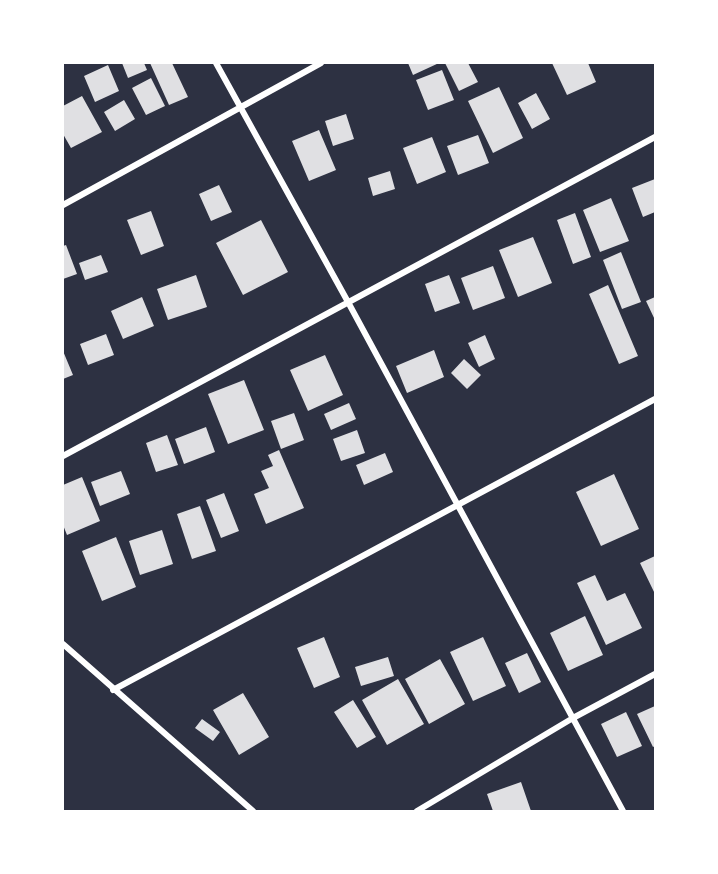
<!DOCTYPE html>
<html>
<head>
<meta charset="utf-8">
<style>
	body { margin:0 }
	#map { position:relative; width:718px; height:874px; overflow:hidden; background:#2d3142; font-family:Poppins,sans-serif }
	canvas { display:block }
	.frame { position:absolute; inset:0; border:64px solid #fff; pointer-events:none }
</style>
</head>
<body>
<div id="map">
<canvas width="718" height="874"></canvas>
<div class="frame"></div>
</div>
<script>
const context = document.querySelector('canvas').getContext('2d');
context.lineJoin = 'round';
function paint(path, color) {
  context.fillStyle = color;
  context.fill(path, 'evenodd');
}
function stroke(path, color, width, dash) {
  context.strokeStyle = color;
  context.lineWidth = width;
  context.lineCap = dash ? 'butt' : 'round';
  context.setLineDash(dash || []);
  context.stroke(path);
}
paint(new Path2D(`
	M 122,63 L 144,63 L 147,70 L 128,78 Z
	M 150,63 L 172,63 L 188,97 L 169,105 Z
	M 408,63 L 439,63 L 413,75 Z
	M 445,63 L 468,63 L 478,82 L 459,91 Z
	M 552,63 L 588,63 L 596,82 L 567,95 Z
	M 108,65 L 119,91 L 95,102 L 84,76 Z
	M 442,70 L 454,100 L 428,110 L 416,80 Z
	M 151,78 L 165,106 L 146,115 L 132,88 Z
	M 499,87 L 523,138 L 493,153 L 468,101 Z
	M 536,93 L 550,119 L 532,129 L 518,103 Z
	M 82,96 L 102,132 L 71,148 L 63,134 L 63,106 Z
	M 124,100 L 135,119 L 115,131 L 104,112 Z
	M 346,114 L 354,139 L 333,146 L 325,121 Z
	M 319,130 L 336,170 L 309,181 L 292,141 Z
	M 478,135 L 489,163 L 458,175 L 447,146 Z
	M 432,137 L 446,172 L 417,184 L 403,148 Z
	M 390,171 L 395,189 L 373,196 L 368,178 Z
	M 655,179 L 655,212 L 643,217 L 632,188 Z
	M 219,185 L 232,212 L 211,221 L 199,194 Z
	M 611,198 L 629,241 L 600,252 L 583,210 Z
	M 151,211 L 164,246 L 141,255 L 127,220 Z
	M 575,213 L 591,257 L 573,264 L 557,220 Z
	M 261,220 L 288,272 L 243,295 L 216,243 Z
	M 533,237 L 552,283 L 518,297 L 499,250 Z
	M 66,245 L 77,274 L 63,279 L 63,246 Z
	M 621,252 L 641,302 L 622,309 L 603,260 Z
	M 101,255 L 108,272 L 85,280 L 79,263 Z
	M 493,266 L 505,298 L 473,310 L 461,278 Z
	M 196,275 L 207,307 L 168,320 L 157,289 Z
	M 449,275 L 460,303 L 435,312 L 425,284 Z
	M 608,285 L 638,356 L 619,364 L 589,294 Z
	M 142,297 L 154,326 L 123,339 L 111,311 Z
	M 655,297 L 655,320 L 646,301 Z
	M 106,334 L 114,355 L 88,365 L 80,344 Z
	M 485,335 L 495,359 L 479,367 L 468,343 Z
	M 434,350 L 444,377 L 407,393 L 396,366 Z
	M 63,351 L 73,375 L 63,379 Z
	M 325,355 L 343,395 L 308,411 L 290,370 Z
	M 464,359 L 481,375 L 467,389 L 451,373 Z
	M 244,380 L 264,430 L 228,444 L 208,394 Z
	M 349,403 L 356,419 L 331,430 L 324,414 Z
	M 294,413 L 304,440 L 281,449 L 271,421 Z
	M 206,427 L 215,452 L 184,464 L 175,439 Z
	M 357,430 L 365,453 L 341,461 L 333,439 Z
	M 167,435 L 178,465 L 156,472 L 146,443 Z
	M 279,450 L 304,508 L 266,524 L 254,494 L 269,488 L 261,471 L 273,466 L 268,455 Z
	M 385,453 L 393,472 L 364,485 L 356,465 Z
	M 121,471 L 130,494 L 100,506 L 91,482 Z
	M 614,474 L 639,529 L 601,546 L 576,492 Z
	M 82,477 L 100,521 L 67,535 L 63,525 L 63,485 Z
	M 224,493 L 239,531 L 221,538 L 206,500 Z
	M 200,506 L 216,551 L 192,559 L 177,514 Z
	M 162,530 L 173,564 L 140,575 L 129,541 Z
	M 116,537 L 136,587 L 102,601 L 82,551 Z
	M 655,556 L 655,594 L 640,563 Z
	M 595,575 L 607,601 L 625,593 L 642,628 L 606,645 L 577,583 Z
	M 585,616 L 603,655 L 568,671 L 550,633 Z
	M 324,637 L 340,677 L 314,688 L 297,648 Z
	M 483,637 L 506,686 L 473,701 L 450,652 Z
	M 527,653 L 541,682 L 519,693 L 505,663 Z
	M 388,657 L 394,676 L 361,686 L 355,667 Z
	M 440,659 L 465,704 L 429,724 L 405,679 Z
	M 398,679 L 424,724 L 387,745 L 362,700 Z
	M 243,693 L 269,737 L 239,755 L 213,710 Z
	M 353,700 L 376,737 L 357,748 L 334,712 Z
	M 655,706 L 655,746 L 653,747 L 637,714 Z
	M 626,712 L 642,746 L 617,757 L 601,724 Z
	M 202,719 L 220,732 L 213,741 L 195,728 Z
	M 521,782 L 531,811 L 493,811 L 487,794 Z`), '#e0e0e3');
stroke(new Path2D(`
	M 216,63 L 348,302 L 623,811
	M 63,205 L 321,63
	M 63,456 L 655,137
	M 63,644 L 253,811
	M 113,690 L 655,399
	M 417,811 L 573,718 L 655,674`), '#fff', 6);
</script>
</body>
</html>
